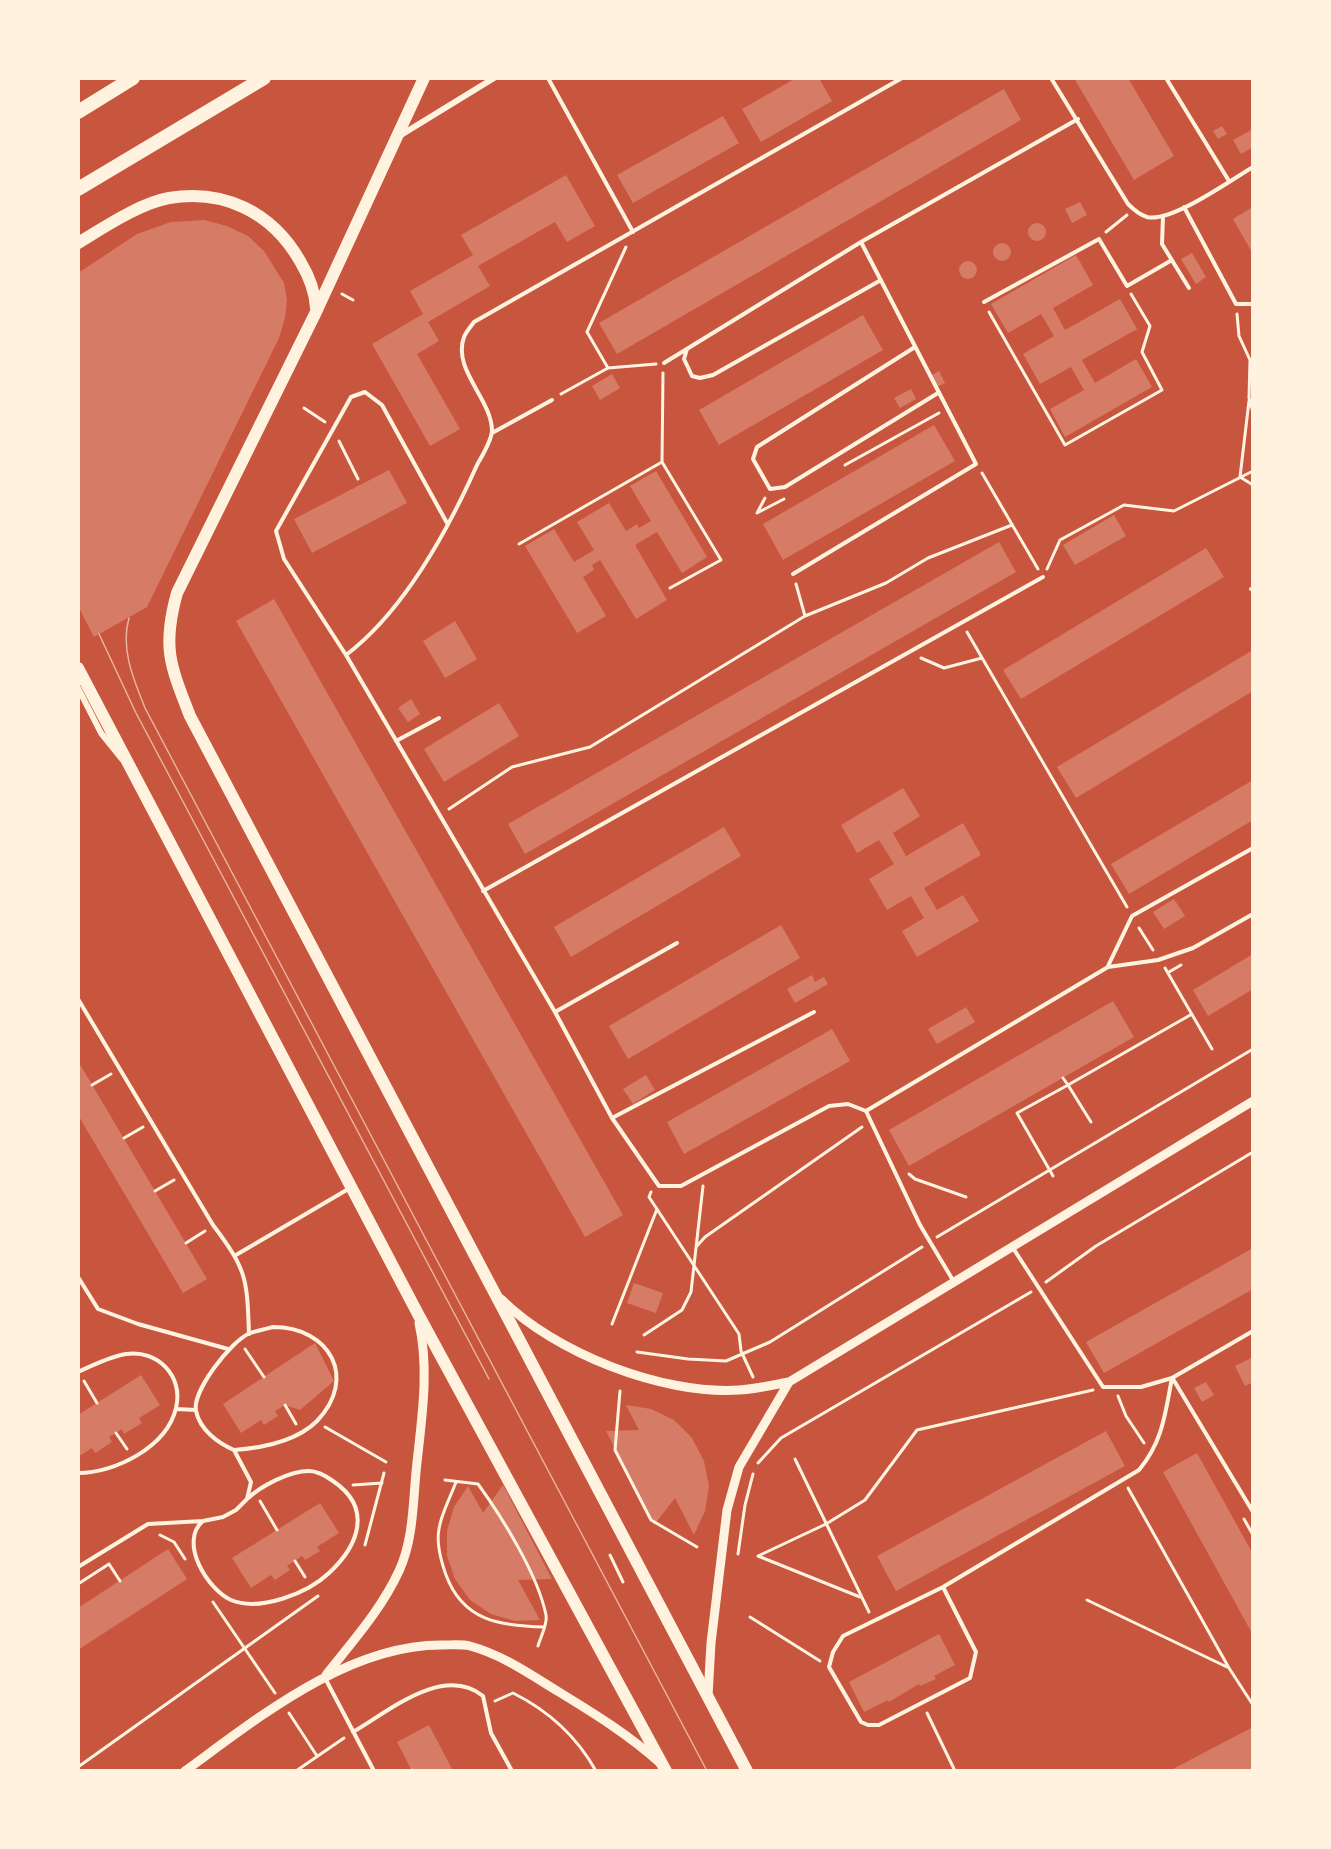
<!DOCTYPE html>
<html>
<head>
<meta charset="utf-8">
<style>
	body { margin:0 }
	#map { position:relative; width:1331px; height:1849px; overflow:hidden; background:#c8553d; font-family:Ubuntu,sans-serif }
	canvas { display:block }
	.frame { position:absolute; inset:0; border:80px solid #fff3e0; pointer-events:none }
</style>
</head>
<body>
<div id="map">
<canvas width="1331" height="1849"></canvas>
<div class="frame"></div>
</div>
<script>
const context = document.querySelector('canvas').getContext('2d');
context.lineJoin = 'round';
function paint(path, color) {
  context.fillStyle = color;
  context.fill(path, 'evenodd');
}
function stroke(path, color, width, dash) {
  context.strokeStyle = color;
  context.lineWidth = width;
  context.lineCap = dash ? 'butt' : 'round';
  context.setLineDash(dash || []);
  context.stroke(path);
}
paint(new Path2D(`
	M 796,78 L 819,78 L 832,101 L 761,142 L 742,109 Z
	M 1074,78 L 1128,78 L 1174,156 L 1134,180 Z
	M 1004,89 L 1021,120 L 617,354 L 599,323 Z
	M 723,116 L 739,143 L 633,203 L 617,175 Z
	M 1222,126 L 1227,134 L 1218,139 L 1213,131 Z
	M 1253,129 L 1253,147 L 1241,154 L 1233,140 Z
	M 566,175 L 595,226 L 567,242 L 555,222 L 478,266 L 490,286 L 428,322 L 439,341 L 417,354 L 460,429 L 430,446 L 372,344 L 423,314 L 410,291 L 473,255 L 461,235 Z
	M 1080,202 L 1087,215 L 1072,223 L 1065,209 Z
	M 1251,208 L 1253,211 L 1253,254 L 1233,219 Z
	M 204,220 L 227,226 L 248,236 L 264,251 L 284,283 L 287,300 L 285,318 L 279,338 L 147,607 L 94,637 L 78,606 L 78,273 L 137,234 L 171,222 Z
	M1028 232a9 9 0 1 1 18 0a9 9 0 1 1-18 0Z
	M993 252a9 9 0 1 1 18 0a9 9 0 1 1-18 0Z
	M 1192,253 L 1206,277 L 1196,284 L 1181,259 Z
	M 1076,255 L 1093,285 L 1053,308 L 1065,330 L 1120,299 L 1137,329 L 1082,360 L 1095,383 L 1136,359 L 1152,387 L 1065,437 L 1050,409 L 1084,390 L 1071,367 L 1040,384 L 1023,354 L 1054,336 L 1041,314 L 1008,333 L 991,304 Z
	M959 270a9 9 0 1 1 18 0a9 9 0 1 1-18 0Z
	M 863,315 L 883,350 L 719,445 L 699,410 Z
	M 939,371 L 945,383 L 937,387 L 930,376 Z
	M 612,374 L 620,388 L 600,400 L 592,386 Z
	M 911,389 L 916,399 L 900,408 L 894,398 Z
	M 934,425 L 955,461 L 783,560 L 763,524 Z
	M 389,470 L 407,503 L 312,553 L 294,519 Z
	M 656,471 L 707,557 L 682,573 L 657,532 L 635,545 L 667,600 L 636,619 L 600,560 L 592,565 L 594,570 L 583,577 L 606,616 L 577,633 L 525,546 L 554,529 L 574,562 L 594,550 L 577,522 L 609,503 L 626,531 L 637,524 L 639,528 L 651,521 L 630,486 Z
	M 1114,515 L 1126,536 L 1075,565 L 1063,545 Z
	M 999,542 L 1016,572 L 525,854 L 508,824 Z
	M 1206,548 L 1224,577 L 1021,699 L 1003,670 Z
	M 274,599 L 623,1215 L 585,1237 L 236,621 Z
	M 455,621 L 477,659 L 445,678 L 423,641 Z
	M 1253,650 L 1253,691 L 1076,798 L 1057,767 Z
	M 411,699 L 420,714 L 408,722 L 398,708 Z
	M 499,703 L 519,736 L 444,782 L 424,749 Z
	M 1253,780 L 1253,820 L 1129,894 L 1111,864 Z
	M 903,788 L 920,816 L 893,833 L 906,856 L 963,823 L 981,855 L 924,888 L 937,910 L 963,895 L 979,921 L 917,957 L 902,931 L 924,918 L 911,896 L 887,910 L 869,879 L 894,864 L 879,840 L 857,853 L 841,825 Z
	M 724,827 L 741,856 L 571,957 L 554,927 Z
	M 1174,899 L 1185,916 L 1164,929 L 1153,912 Z
	M 781,925 L 800,958 L 628,1059 L 609,1026 Z
	M 1253,954 L 1253,989 L 1208,1016 L 1193,990 Z
	M 812,975 L 815,982 L 824,977 L 828,984 L 795,1003 L 787,989 Z
	M 1113,1001 L 1134,1037 L 909,1166 L 889,1130 Z
	M 966,1007 L 975,1022 L 937,1044 L 928,1029 Z
	M 832,1029 L 850,1061 L 684,1154 L 667,1122 Z
	M 78,1061 L 207,1279 L 183,1293 L 78,1115 Z
	M 646,1075 L 655,1090 L 633,1104 L 623,1089 Z
	M 1253,1248 L 1253,1289 L 1104,1373 L 1086,1342 Z
	M 634,1283 L 663,1293 L 656,1313 L 627,1303 Z
	M 315,1343 L 334,1381 L 300,1410 L 285,1405 L 275,1411 L 278,1416 L 264,1425 L 261,1420 L 241,1433 L 223,1404 Z
	M 1253,1357 L 1253,1382 L 1245,1386 L 1235,1366 Z
	M 141,1375 L 160,1405 L 139,1418 L 142,1423 L 124,1434 L 122,1429 L 109,1437 L 112,1442 L 95,1453 L 92,1448 L 78,1457 L 78,1415 Z
	M 1206,1382 L 1214,1395 L 1202,1402 L 1194,1388 Z
	M 626,1405 L 651,1409 L 674,1420 L 692,1438 L 704,1461 L 709,1486 L 705,1511 L 694,1535 L 675,1498 L 654,1525 L 606,1431 L 639,1430 Z
	M 1106,1431 L 1125,1466 L 896,1591 L 877,1556 Z
	M 1197,1453 L 1253,1554 L 1253,1635 L 1163,1472 Z
	M 503,1485 L 552,1579 L 518,1580 L 540,1620 L 515,1621 L 491,1614 L 470,1600 L 455,1579 L 447,1556 L 447,1531 L 454,1507 L 468,1486 L 483,1513 Z
	M 320,1503 L 339,1533 L 317,1547 L 320,1551 L 305,1560 L 302,1556 L 287,1566 L 290,1570 L 275,1580 L 271,1575 L 251,1588 L 232,1558 Z
	M 168,1549 L 187,1579 L 78,1650 L 78,1608 Z
	M 939,1634 L 955,1665 L 934,1676 L 936,1679 L 920,1686 L 919,1684 L 889,1702 L 888,1700 L 864,1712 L 849,1682 Z
	M 429,1725 L 453,1771 L 412,1771 L 397,1742 Z
	M 1253,1727 L 1253,1771 L 1169,1771 Z`), '#d67c66');
stroke(new Path2D(`
	M 1106,232 L 1127,215
	M 342,294 L 353,300
	M 989,312 L 1065,445 L 1162,390 L 1142,352 L 1150,326 L 1131,294
	M 1237,314 L 1239,336 L 1250,360 L 1249,398 L 1253,412
	M 608,368 L 587,332 L 626,247
	M 663,373 L 662,462 L 721,560 L 670,588
	M 561,394 L 608,368 L 656,364
	M 1249,401 L 1240,477 L 1253,485
	M 304,408 L 325,422
	M 339,441 L 358,479
	M 845,465 L 939,413
	M 982,473 L 1038,569
	M 765,498 L 757,513 L 784,499
	M 519,544 L 662,462
	M 1047,569 L 1060,540 L 1124,505 L 1174,511 L 1253,471
	M 796,584 L 805,616
	M 967,632 L 1127,907
	M 921,658 L 944,668 L 982,658
	M 449,809 L 512,767 L 590,747 L 805,616 L 886,583 L 928,558 L 1012,525
	M 1139,928 L 1153,950
	M 1165,968 L 1212,1049
	M 1169,972 L 1181,965
	M 92,1085 L 111,1074
	M 1091,1122 L 1068,1085 L 1192,1014
	M 124,1138 L 143,1127
	M 909,1174 L 915,1179 L 966,1197
	M 1053,1176 L 1017,1113 L 1068,1085 L 1063,1078
	M 155,1191 L 174,1180
	M 651,1192 L 649,1197 L 739,1334 L 741,1351 L 753,1377
	M 937,1237 L 1253,1049
	M 186,1243 L 205,1231
	M 696,1247 L 705,1237 L 862,1127
	M 1046,1282 L 1096,1246 L 1253,1152
	M 612,1324 L 657,1209
	M 644,1335 L 682,1310 L 691,1292 L 703,1186
	M 245,1349 L 264,1377
	M 637,1352 L 688,1359 L 726,1361 L 770,1342 L 922,1247
	M 84,1381 L 97,1403
	M 620,1391 L 615,1450 L 651,1520 L 697,1547
	M 1118,1396 L 1126,1416 L 1144,1443
	M 285,1405 L 296,1424
	M 325,1427 L 386,1462
	M 116,1433 L 127,1449
	M 795,1459 L 869,1612
	M 758,1463 L 781,1438 L 1031,1292
	M 445,1480 L 478,1484 C 502,1517 538,1575 546,1615 C 548,1624 540,1638 538,1646
	M 456,1482 C 451,1496 441,1514 439,1529 C 436,1544 441,1561 446,1575 C 463,1621 500,1626 544,1627
	M 353,1485 L 382,1483
	M 1128,1488 L 1229,1668 L 1253,1705
	M 260,1501 L 277,1530
	M 1244,1519 L 1253,1535
	M 160,1535 L 174,1542 L 185,1559
	M 365,1545 L 384,1473
	M 738,1554 L 745,1505 L 753,1474
	M 610,1555 L 623,1582
	M 758,1556 L 826,1524 L 865,1500 L 917,1430 L 1093,1390
	M 758,1556 L 860,1597
	M 295,1561 L 305,1577
	M 109,1564 L 120,1581
	M 78,1584 L 109,1564
	M 1087,1600 L 1227,1667
	M 213,1602 L 275,1693
	M 750,1617 L 820,1661
	M 495,1701 L 513,1693 C 549,1711 576,1735 596,1771
	M 289,1713 L 317,1756
	M 927,1713 L 955,1771
	M 78,1767 L 318,1596
	M 296,1771 L 344,1738
	M 411,1771 L 412,1770`), '#fff3e0', 3);
stroke(new Path2D(`
	M 548,78 L 633,232
	M 1051,78 L 1128,204 C 1133,209 1140,215 1147,217 C 1171,223 1231,180 1253,167
	M 1166,78 L 1229,181
	M 1184,207 L 1236,304 L 1253,304
	M 1163,216 L 1162,244 L 1189,288
	M 984,302 L 1099,239 L 1127,286 L 1172,260
	M 915,347 L 757,447 L 753,459 L 770,489 L 785,487 L 938,393
	M 687,349 L 684,359 L 692,376 L 700,378 L 713,375 L 881,280
	M 664,363 L 861,242 L 1078,119
	M 492,433 L 552,400
	M 447,523 L 382,405 L 365,392 L 351,397 L 276,531 L 284,559 L 346,655 L 555,1012 L 612,1118 L 659,1186 L 681,1186 L 829,1106 L 848,1104 L 866,1111 L 920,1225 L 954,1282
	M 793,574 L 976,464 L 861,242
	M 1251,589 L 1253,589
	M 346,655 C 404,611 448,530 477,465 C 482,456 491,442 492,431 C 492,399 452,370 464,337 C 466,332 471,326 474,322 L 902,78
	M 396,741 L 439,718
	M 483,891 L 1043,577
	M 1108,966 L 1132,916 L 1253,848
	M 78,999 L 213,1225 C 247,1270 247,1278 249,1334
	M 555,1012 L 677,943
	M 866,1111 L 1108,967 L 1158,960 L 1193,948 L 1253,914
	M 612,1118 L 814,1012
	M 1013,1248 L 1103,1387 L 1141,1387 L 1172,1378 L 1253,1331
	M 236,1255 L 350,1188
	M 78,1277 L 98,1309 L 138,1324 L 228,1349
	M 273,1327 C 330,1327 358,1378 317,1421 C 297,1441 261,1448 234,1450 C 218,1443 200,1430 196,1411 C 192,1391 231,1341 250,1333 C 257,1331 265,1329 273,1327 Z
	M 78,1372 C 93,1365 109,1357 126,1354 C 157,1349 184,1376 176,1408 C 167,1447 115,1473 78,1473
	M 1173,1379 L 1253,1512
	M 176,1409 L 196,1410
	M 203,1521 C 178,1542 208,1590 231,1600 C 260,1612 308,1593 329,1573 C 359,1545 373,1508 333,1481 C 326,1476 318,1471 309,1471 C 289,1471 261,1486 247,1499
	M 78,1567 L 148,1524 L 203,1521 L 223,1517 L 236,1510 L 247,1499 L 251,1482 L 234,1450
	M 943,1587 L 976,1652 L 970,1678 L 879,1725 L 868,1725 L 861,1722 L 829,1667 L 833,1652 L 843,1636 L 943,1587 L 1139,1470 C 1163,1441 1165,1414 1172,1378
	M 325,1678 L 374,1771
	M 353,1732 C 388,1712 443,1664 483,1696 L 491,1733 L 512,1771`), '#fff3e0', 4);
stroke(new Path2D(`
	M 401,135 L 494,78
	M 78,688 L 101,733 L 122,759`), '#fff3e0', 6);
stroke(new Path2D(`
	M 501,1299 C 555,1353 662,1395 739,1390 C 756,1389 773,1385 789,1382 L 1253,1101
	M 326,1675 C 352,1642 381,1610 399,1571 C 413,1541 413,1505 416,1472 C 421,1422 430,1372 419,1323
	M 708,1696 L 711,1643 L 727,1510 L 739,1467 L 789,1382
	M 185,1771 C 258,1718 348,1644 443,1645 C 452,1645 462,1644 470,1646 C 503,1655 531,1675 559,1692 C 595,1714 629,1735 660,1763`), '#fff3e0', 9);
stroke(new Path2D(`
	M 424,78 L 316,312 L 177,593 C 162,647 170,665 190,716 L 747,1771
	M 78,243 C 103,228 140,203 169,198 C 224,189 272,212 300,261 C 309,276 315,290 316,308
	M 78,668 L 418,1314 L 666,1771`), '#fff3e0', 12);
stroke(new Path2D(`
	M 78,112 L 133,78
	M 78,189 L 264,78`), '#fff3e0', 14);
stroke(new Path2D(`
	M 129,618 C 120,649 134,680 145,708 L 707,1771
	M 99,634 L 136,713 L 489,1379`), '#e9b49f', 1.5);
</script>
</body>
</html>
